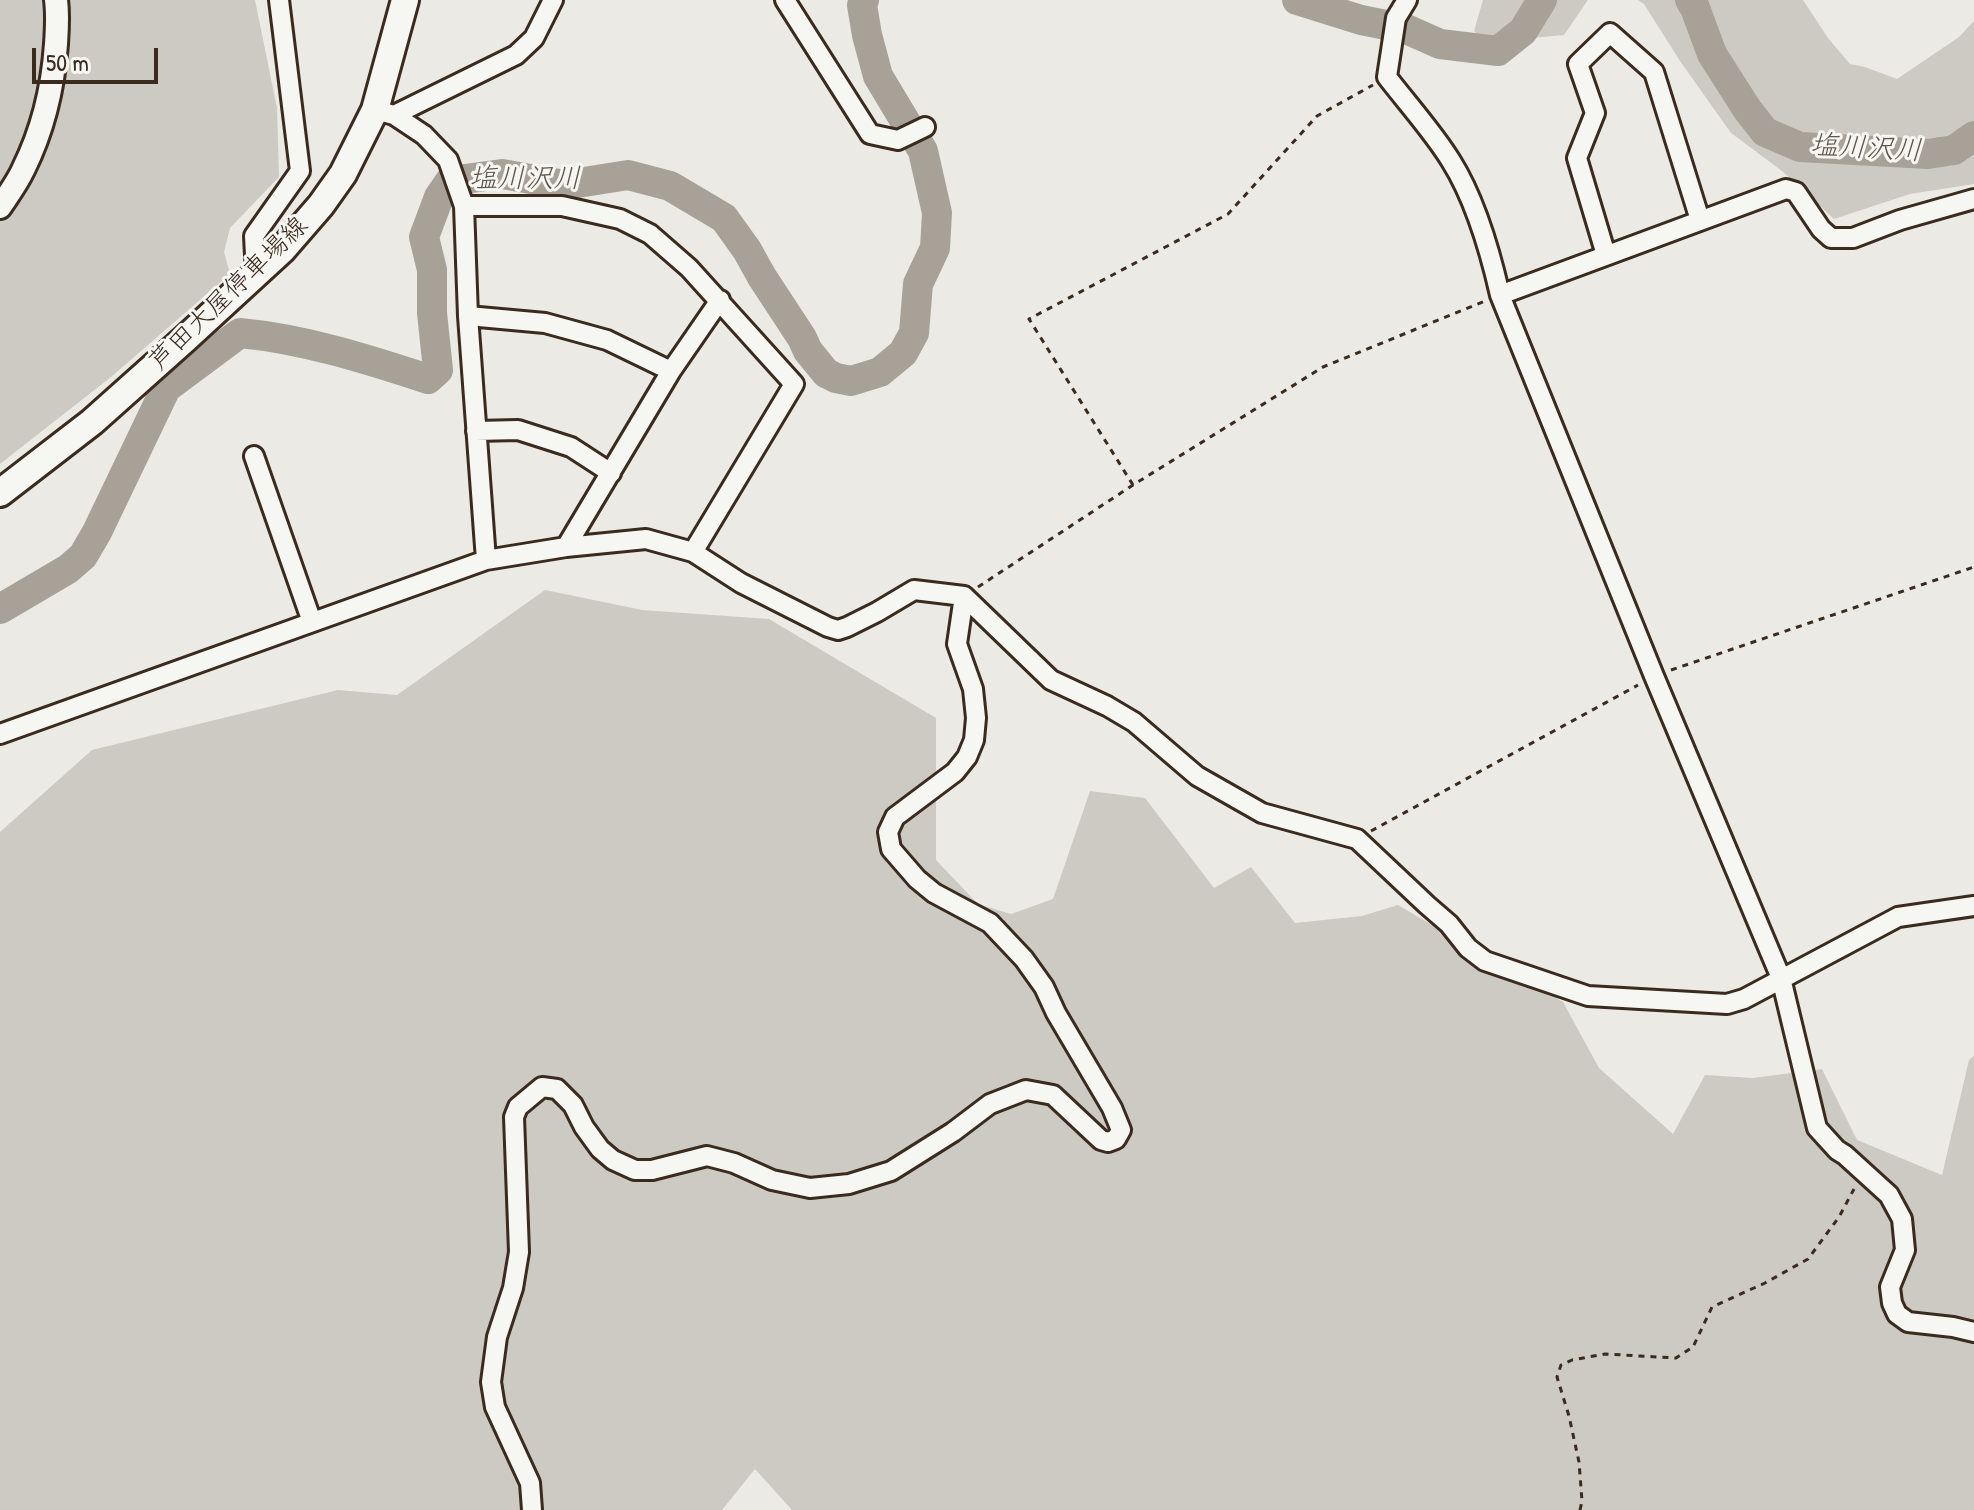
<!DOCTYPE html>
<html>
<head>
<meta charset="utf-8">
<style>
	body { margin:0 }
	#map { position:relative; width:1974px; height:1510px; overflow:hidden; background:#ebeae5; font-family:"Patrick Hand",sans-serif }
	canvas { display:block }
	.scale { position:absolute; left:32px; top:48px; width:126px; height:36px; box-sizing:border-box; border:4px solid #3b2a1e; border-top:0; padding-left:10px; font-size:24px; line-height:28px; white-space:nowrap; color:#3b2a1e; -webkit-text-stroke:6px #f6f6f2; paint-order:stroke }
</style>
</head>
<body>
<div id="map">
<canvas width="1974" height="1510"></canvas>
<div class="scale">50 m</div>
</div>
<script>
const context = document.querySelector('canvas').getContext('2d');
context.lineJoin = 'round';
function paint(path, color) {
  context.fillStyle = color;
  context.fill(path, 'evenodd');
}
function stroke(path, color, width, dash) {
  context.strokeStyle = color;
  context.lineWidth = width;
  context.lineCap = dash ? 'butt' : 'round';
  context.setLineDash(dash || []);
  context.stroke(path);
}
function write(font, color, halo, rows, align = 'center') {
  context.font = font + ' "Patrick Hand","Klee One",sans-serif';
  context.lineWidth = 6;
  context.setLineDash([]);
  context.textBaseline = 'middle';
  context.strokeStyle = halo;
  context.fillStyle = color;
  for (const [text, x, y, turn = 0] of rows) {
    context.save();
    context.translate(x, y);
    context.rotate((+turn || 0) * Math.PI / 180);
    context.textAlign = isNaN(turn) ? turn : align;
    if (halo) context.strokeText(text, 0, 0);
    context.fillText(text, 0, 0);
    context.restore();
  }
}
paint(new Path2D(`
	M 0,0 L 255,0 L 277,108 L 279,177 L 230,228 L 224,252 L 230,274 L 111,377 L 0,464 Z
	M 1483,0 L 1588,0 L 1564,35 L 1486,42 L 1474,31 Z
	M 1638,0 L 1803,0 L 1828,38 L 1850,64 L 1865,67 L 1897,79 L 1959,37 L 1974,21 L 1974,184 L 1910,194 L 1834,219 L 1782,171 L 1731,133 L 1680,61 L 1644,4 Z
	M 545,590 L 642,610 L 769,619 L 936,718 L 936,860 L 978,904 L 1011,914 L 1053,899 L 1090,791 L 1145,798 L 1214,888 L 1251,867 L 1295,923 L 1362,916 L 1398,905 L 1563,1002 L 1599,1068 L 1673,1134 L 1705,1075 L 1753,1078 L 1822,1069 L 1857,1140 L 1942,1175 L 1969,1060 L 1974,1056 L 1974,1510 L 792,1510 L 755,1469 L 722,1510 L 0,1510 L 0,832 L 92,750 L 338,690 L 397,695 Z`), '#cdcac4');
stroke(new Path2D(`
	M 1297,0 L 1361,20 L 1406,29 L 1440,44 L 1498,51 L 1523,31 L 1542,0
	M 1690,0 L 1695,8 L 1712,54 L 1747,109 L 1765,132 L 1800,147 L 1928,154 L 1954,150 L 1974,136
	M 0,609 L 68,569 L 83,556 L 97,532 L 166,388 L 240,333 C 304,339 367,359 428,379 L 438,370 L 432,313 L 432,270 L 424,237 L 439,197 L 450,181 L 502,174 L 565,185 L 628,175 L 670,186 L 724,218 L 747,250 L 762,277 L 802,338 L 808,351 L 826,373 L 836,378 L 851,381 L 880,372 L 903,353 L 914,333 L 918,284 L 935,248 L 937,213 L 923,151 L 878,76 L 867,35 L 862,5 L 864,0`), '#a8a198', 30);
const minor = new Path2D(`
	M 785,0 L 870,134 L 898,140 L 925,127
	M 1407,0 L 1396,18 L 1387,77 C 1407,103 1434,133 1451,161 C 1475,199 1490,251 1500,295 L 1654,676 L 1781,978 L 1817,1128 L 1837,1150 L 1845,1155 L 1889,1195 L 1902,1219 L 1905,1250 L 1890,1287 L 1892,1303 L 1897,1314 L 1908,1322 L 1953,1327 L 1974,1332
	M 375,110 L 394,115 L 424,135 L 448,160 L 464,206 L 468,316 L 486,560
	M 394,115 L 516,55 L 534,38 L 553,0
	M 464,206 L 562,206 L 620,219 L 650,234 L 689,268 L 794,384 L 693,552
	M 1606,255 L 1577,158 L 1595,113 L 1578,64 L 1610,33 L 1654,72 L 1700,220
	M 256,274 L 254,236 L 300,171 L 279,0
	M 1500,295 L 1786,189 L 1796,192 L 1821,229 L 1831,238 L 1853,238 L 1900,220 L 1974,199
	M 468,316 L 545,323 L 607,340 L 671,371
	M 476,431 L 518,430 L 571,447 L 611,473
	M 254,456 L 312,622
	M 566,547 L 671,371 L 720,300
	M 0,734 L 486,560 L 566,547 L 646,539 L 693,552 L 741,583 L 828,627 L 838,630 L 847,627 L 877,612 L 914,590 L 964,596 L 1051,680 L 1107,706 L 1134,722 L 1197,776 L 1262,813 L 1357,839 L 1427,905 L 1449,924 L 1468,948 L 1485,961 L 1588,996 L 1727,1004 L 1744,999 L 1898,917 L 1974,906
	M 532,1510 L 530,1483 L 495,1407 L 491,1382 L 497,1337 L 513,1288 L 519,1252 L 514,1117 L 518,1107 L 542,1087 L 557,1089 L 573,1105 L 584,1127 L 600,1149 L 613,1160 L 635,1170 L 652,1170 L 707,1156 L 734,1163 L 772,1180 L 810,1188 L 849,1184 L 891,1171 L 953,1132 L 990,1104 L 1026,1090 L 1053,1095 L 1101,1140 L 1108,1142 L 1116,1139 L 1121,1130 L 1112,1108 L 1056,1013 L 1044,987 L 1024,959 L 990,923 L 934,893 L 917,879 L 891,849 L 888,832 L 895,817 L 955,772 L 967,757 L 974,740 L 976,718 L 973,689 L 957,644 L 964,596`);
const tertiary = new Path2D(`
	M 0,207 C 8,195 17,183 23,170 C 43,130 53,88 56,44 C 57,29 58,15 56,0`);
const secondary = new Path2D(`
	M 0,493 L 92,422 L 185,339 L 282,250 L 321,205 L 343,174 L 375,110 L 405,0`);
stroke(minor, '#3b2a1e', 24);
stroke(tertiary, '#3b2a1e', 28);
stroke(secondary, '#3b2a1e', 32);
stroke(new Path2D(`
	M 1133,485 L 1029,319 L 1228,214 L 1317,116 L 1373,85
	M 978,587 L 1133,485 L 1323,367 L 1485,301
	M 1671,670 L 1974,567
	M 1371,831 L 1638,685
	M 1580,1510 L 1582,1501 L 1579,1462 L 1569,1416 L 1557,1377 L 1561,1365 L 1572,1360 L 1605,1354 L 1676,1358 L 1693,1347 L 1712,1307 L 1765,1283 L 1808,1259 L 1839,1217 L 1854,1189`), '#3b2a1e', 3, [6, 6]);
stroke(minor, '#f6f6f2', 18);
stroke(tertiary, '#f6f6f2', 22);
stroke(secondary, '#f6f6f2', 26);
write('26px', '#3b2a1e', '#f6f6f2', [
	["芦田大屋停車場線",229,294,-44]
]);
write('italic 28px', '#615449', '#f6f6f2', [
	["塩川沢川",1866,149,3],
	["塩川沢川",525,180]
]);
</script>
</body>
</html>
